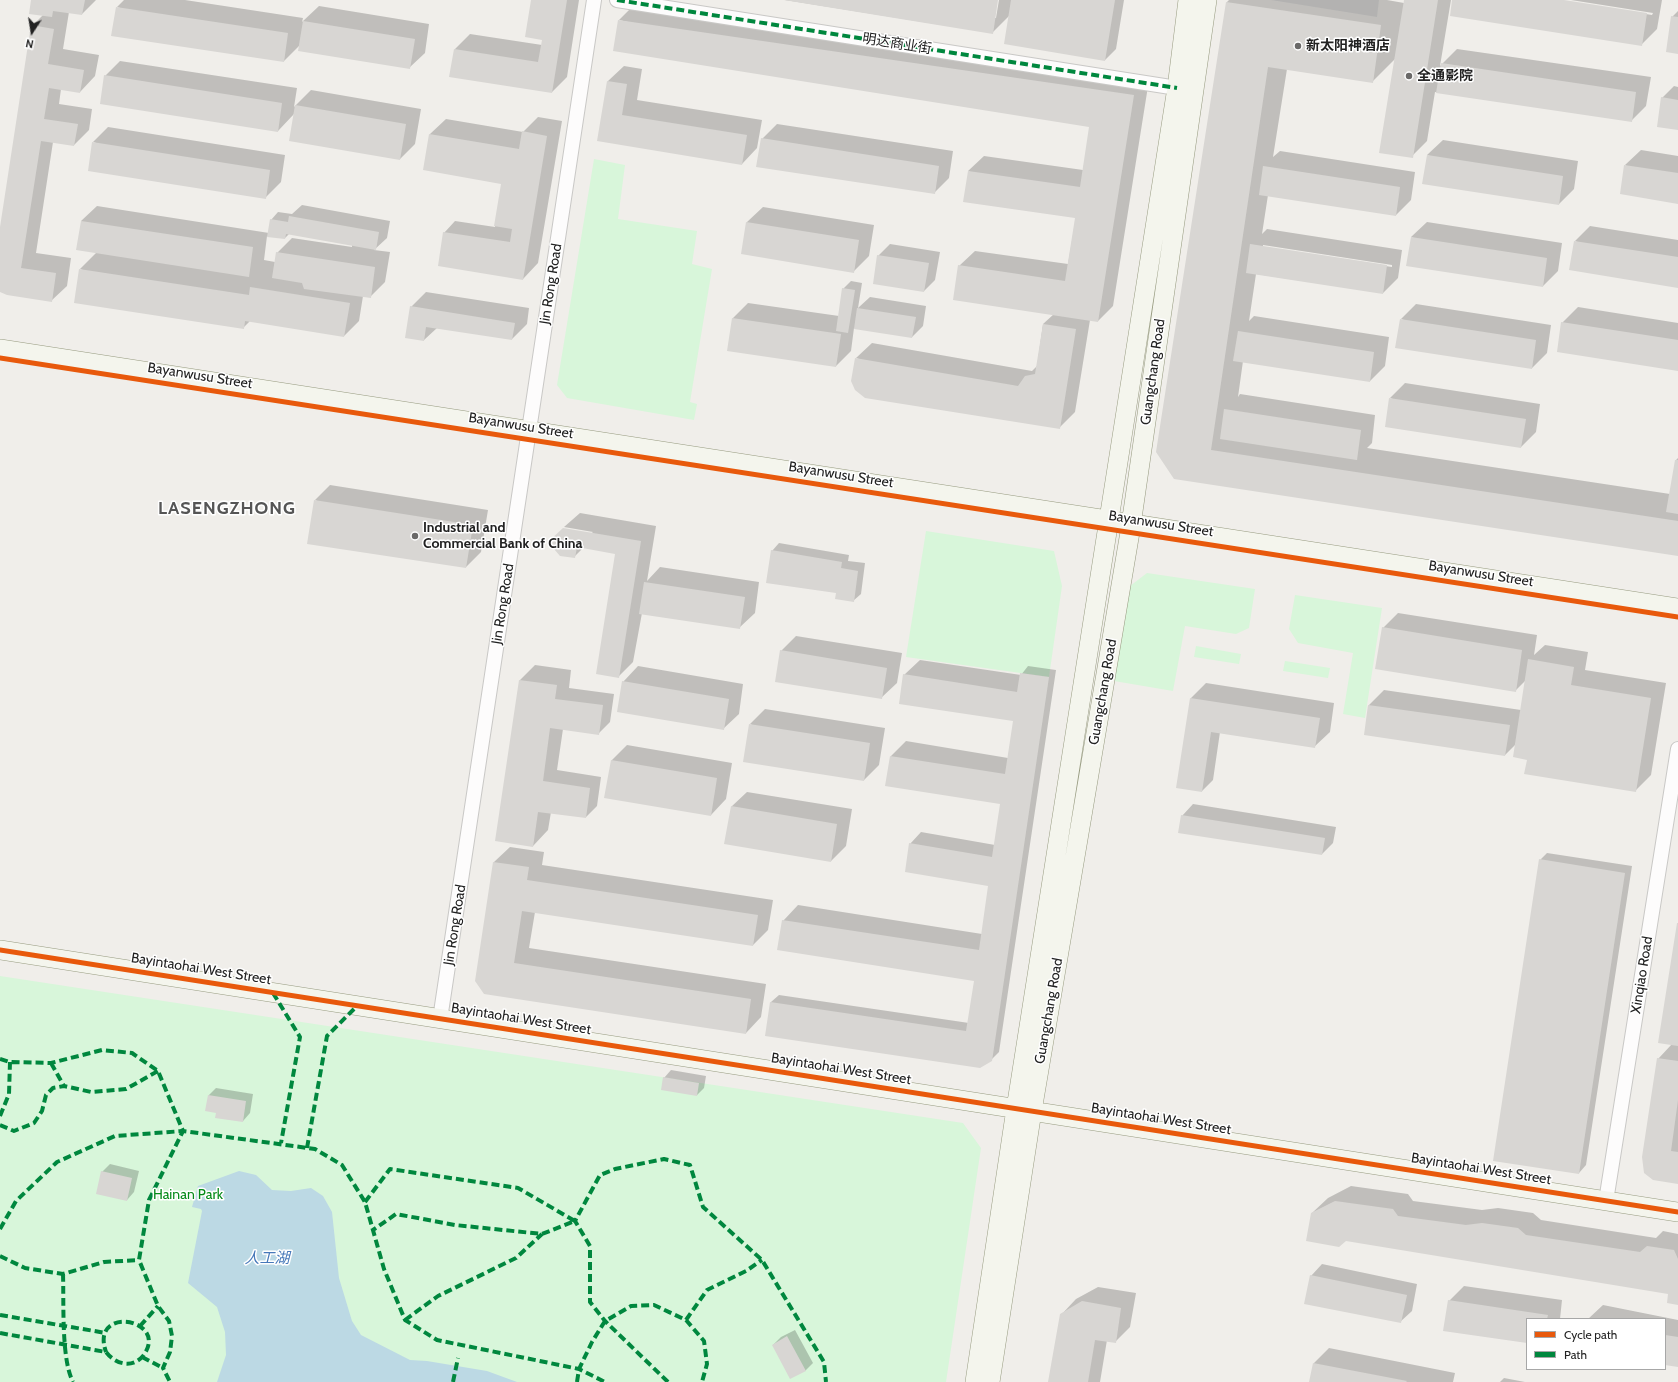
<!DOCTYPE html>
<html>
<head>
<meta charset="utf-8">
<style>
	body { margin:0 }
	#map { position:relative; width:1678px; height:1382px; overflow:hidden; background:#f0eeea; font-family:Cabin,sans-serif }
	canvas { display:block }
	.legend { position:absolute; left:1526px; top:1318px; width:140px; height:52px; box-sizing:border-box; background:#fff; border:1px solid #a7a7a7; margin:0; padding:5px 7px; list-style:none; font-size:12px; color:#222 }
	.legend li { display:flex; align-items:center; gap:8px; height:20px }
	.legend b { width:20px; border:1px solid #a7a7a7 }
	.north { position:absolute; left:12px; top:12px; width:40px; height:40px; -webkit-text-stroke:3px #fff; paint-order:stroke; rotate:192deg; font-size:11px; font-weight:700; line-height:16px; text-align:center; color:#222 }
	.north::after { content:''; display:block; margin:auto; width:14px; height:18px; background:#222; clip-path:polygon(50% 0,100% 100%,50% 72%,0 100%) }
</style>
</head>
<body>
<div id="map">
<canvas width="1678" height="1382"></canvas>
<ul class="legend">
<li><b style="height:5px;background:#e8590c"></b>Cycle path</li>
<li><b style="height:5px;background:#00873e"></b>Path</li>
</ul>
<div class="north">N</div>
</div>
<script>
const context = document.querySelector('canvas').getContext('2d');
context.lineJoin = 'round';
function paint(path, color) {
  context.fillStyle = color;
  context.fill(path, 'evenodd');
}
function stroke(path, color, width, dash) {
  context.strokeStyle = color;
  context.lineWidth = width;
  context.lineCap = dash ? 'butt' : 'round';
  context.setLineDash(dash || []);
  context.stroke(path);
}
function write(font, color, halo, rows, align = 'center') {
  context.font = font + ' Cabin,"Noto Sans SC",sans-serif';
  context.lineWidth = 3;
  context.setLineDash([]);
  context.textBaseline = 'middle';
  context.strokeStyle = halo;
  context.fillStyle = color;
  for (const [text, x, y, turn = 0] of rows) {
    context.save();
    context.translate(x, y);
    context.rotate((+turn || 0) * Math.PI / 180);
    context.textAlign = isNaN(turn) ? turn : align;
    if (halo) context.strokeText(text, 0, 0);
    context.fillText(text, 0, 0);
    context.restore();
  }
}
paint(new Path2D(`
	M 594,159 L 625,165 L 618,219 L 697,231 L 692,264 L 712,269 L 690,402 L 697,404 L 694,420 L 567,398 L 557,385 Z
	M 926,531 L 1054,551 L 1062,586 L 1049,677 L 906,657 Z
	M 1147,573 L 1255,589 L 1249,628 L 1236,634 L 1185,626 L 1173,691 L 1114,681 L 1130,586 Z
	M 1295,595 L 1382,608 L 1365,718 L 1343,714 L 1353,653 L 1298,643 L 1289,629 Z
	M 1196,646 L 1241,654 L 1239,664 L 1194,657 Z
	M 1285,661 L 1330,668 L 1328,678 L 1283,671 Z
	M 0,976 L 963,1123 L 981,1148 L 946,1382 L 0,1382 Z`), '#d8f6da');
paint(new Path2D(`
	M 1271,0 L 1379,0 L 1377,17 Z`), '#e0dfde');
paint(new Path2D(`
	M 239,1171 L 256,1175 L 272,1190 L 291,1191 L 311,1188 L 323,1196 L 332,1212 L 339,1278 L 352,1321 L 361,1335 L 410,1360 L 427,1361 L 487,1371 L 517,1382 L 217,1382 L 226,1355 L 225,1332 L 217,1307 L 188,1283 L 202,1211 L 201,1209 L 192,1207 L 198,1186 Z`), '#bcd9e4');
paint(new Path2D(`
	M 32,0 L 96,0 L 82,14 L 69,12 L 63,49 L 99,55 L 95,76 L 80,92 L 61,89 L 59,104 L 92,109 L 89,130 L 74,145 L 53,142 L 36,253 L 71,258 L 67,286 L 51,301 L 0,291 L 0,233 L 32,26 L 43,15 Z
	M 124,0 L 185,0 L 303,18 L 302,22 L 319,6 L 429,24 L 425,53 L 409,68 L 300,45 L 284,61 L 117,7 Z
	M 532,0 L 579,0 L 567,77 L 552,92 L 451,76 L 455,49 L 470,34 L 542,45 L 543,39 Z
	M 785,0 L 997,0 L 994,18 L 996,18 L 999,0 L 1124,0 L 1116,49 L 1105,60 L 1009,16 L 992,33 Z
	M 1229,0 L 1387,0 L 1404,3 L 1405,0 L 1451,0 L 1440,66 L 1457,49 L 1651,77 L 1646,106 L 1631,121 L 1435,92 L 1427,141 L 1412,156 L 1395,59 L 1372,82 L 1287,69 L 1273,157 L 1280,151 L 1415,172 L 1411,200 L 1396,215 L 1268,195 L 1262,234 L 1267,229 L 1402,250 L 1398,278 L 1383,293 L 1256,274 L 1249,321 L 1254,316 L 1389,337 L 1385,366 L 1370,381 L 1243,361 L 1238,397 L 1240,394 L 1375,415 L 1372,443 L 1367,448 L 1670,494 L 1676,460 L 1678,458 L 1678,555 L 1174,478 L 1227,2 ZM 1263,245 L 1392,265 L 1392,267 L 1263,247 Z
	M 1453,0 L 1558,0 L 1652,15 L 1653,13 L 1571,0 L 1662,0 L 1657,29 L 1642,44 Z
	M 634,5 L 1149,80 L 1113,306 L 1098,321 L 1090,320 L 1075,412 L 1060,427 L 856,358 L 872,343 L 1032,371 L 1037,366 L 1043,324 L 1054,314 L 959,266 L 975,251 L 1068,264 L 1076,217 L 968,171 L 984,156 L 1083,170 L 1091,126 L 619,20 Z
	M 1678,11 L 1678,53 L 1672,17 Z
	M 120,61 L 297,88 L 294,107 L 311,90 L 421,109 L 415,144 L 400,159 L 294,114 L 278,131 L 105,76 Z
	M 624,66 L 642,69 L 637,100 L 762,120 L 757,148 L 742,164 L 598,140 L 608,81 Z
	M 1674,86 L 1678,87 L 1678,129 L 1662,98 Z
	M 538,117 L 562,121 L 538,263 L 523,279 L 444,233 L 455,221 L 495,227 L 502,183 L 424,169 L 430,134 L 446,119 L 523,132 Z
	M 777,124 L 953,151 L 949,178 L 934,193 L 762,139 Z
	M 108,127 L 285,155 L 281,182 L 265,198 L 93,142 Z
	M 1443,140 L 1578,161 L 1574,189 L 1559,204 L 1427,155 Z
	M 1641,150 L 1678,156 L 1678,203 L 1625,165 Z
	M 302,205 L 390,221 L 387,238 L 374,250 L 390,252 L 385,282 L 370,297 L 363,296 L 359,321 L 344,336 L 250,321 L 243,328 L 80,269 L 97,252 L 81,221 L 97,206 L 269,233 L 271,220 L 278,212 L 292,214 ZM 290,233 L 352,245 L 352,247 L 292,238 L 277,253 L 275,262 L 264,260 L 267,236 L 285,238 Z
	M 763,207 L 874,225 L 869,256 L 854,271 L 742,253 L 747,222 Z
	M 1427,222 L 1562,243 L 1558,271 L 1543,286 L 1411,237 Z
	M 1590,226 L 1678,240 L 1678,287 L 1575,241 Z
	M 890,244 L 940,252 L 935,280 L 924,291 L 878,256 Z
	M 851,281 L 862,283 L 858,308 L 870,297 L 926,306 L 923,326 L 912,337 L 854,328 L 851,351 L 836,366 L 729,350 L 733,318 L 748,303 L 839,316 L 843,289 Z
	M 426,292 L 529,308 L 527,324 L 512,339 L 437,328 L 424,340 L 411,307 Z
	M 1416,304 L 1551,325 L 1547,353 L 1532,368 L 1401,319 Z
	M 1578,307 L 1678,323 L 1678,370 L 1562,323 Z
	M 1405,383 L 1540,404 L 1536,432 L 1521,447 L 1390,398 Z
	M 330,485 L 488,510 L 481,552 L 466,567 L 315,500 Z
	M 580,513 L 656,526 L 647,581 L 660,567 L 759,582 L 755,613 L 739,628 L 642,613 L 633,662 L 618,677 L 617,553 L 584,547 L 574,557 L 561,555 L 593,532 L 564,527 Z
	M 779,543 L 849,555 L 848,561 L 865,563 L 861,594 L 853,601 L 837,592 L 772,551 Z
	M 1398,613 L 1537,635 L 1534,655 L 1545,645 L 1588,652 L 1585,670 L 1666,683 L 1651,775 L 1636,790 L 1528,759 L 1516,744 L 1505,755 L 1365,734 L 1369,705 L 1384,690 L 1521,710 L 1526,680 L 1515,691 L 1383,628 Z
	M 796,636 L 902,653 L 897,683 L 881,698 L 781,651 Z
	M 920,660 L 1021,675 L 1028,666 L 1056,670 L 999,1052 L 991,1060 L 766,1035 L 771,1002 L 779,995 L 969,1023 L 975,977 L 783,921 L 798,905 L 982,934 L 989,885 L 910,844 L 921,832 L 995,845 L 1002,801 L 886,785 L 891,756 L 906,741 L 1008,758 L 1014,720 L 904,675 Z
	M 535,665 L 571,670 L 569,688 L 614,694 L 610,722 L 598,734 L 563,729 L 557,770 L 601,777 L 597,806 L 586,817 L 551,812 L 548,830 L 533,846 L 496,840 L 520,680 Z
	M 638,666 L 743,684 L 739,714 L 723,729 L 623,682 Z
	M 1206,683 L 1334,703 L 1330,732 L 1314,747 L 1220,732 L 1213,780 L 1202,791 L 1177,787 L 1191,698 Z
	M 765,709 L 885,728 L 879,765 L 864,780 L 750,724 Z
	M 627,745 L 732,763 L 726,799 L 711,815 L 611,761 Z
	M 747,792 L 852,809 L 846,846 L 831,861 L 731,807 Z
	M 1193,804 L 1336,827 L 1333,843 L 1322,854 L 1182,816 Z
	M 510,847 L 544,852 L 542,865 L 773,900 L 768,930 L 753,945 L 535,912 L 529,948 L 766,984 L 761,1017 L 746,1033 L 476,981 L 494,862 Z
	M 1547,853 L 1632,866 L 1586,1165 L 1579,1173 L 1540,860 Z
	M 1678,924 L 1678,1183 L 1653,1179 L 1658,1059 L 1672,1044 Z
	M 671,1070 L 706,1076 L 704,1088 L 697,1095 L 664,1078 Z
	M 216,1088 L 253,1094 L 250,1113 L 243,1121 L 217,1112 L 208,1096 Z
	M 110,1164 L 139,1171 L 134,1192 L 127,1200 L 102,1172 Z
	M 1351,1186 L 1408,1194 L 1413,1201 L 1482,1210 L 1498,1208 L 1533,1213 L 1541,1220 L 1656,1238 L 1663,1231 L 1678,1234 L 1678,1304 L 1670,1293 L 1312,1213 L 1328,1198 Z
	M 1322,1264 L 1417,1284 L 1412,1311 L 1400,1322 L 1311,1276 Z
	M 1464,1286 L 1562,1300 L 1560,1319 L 1527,1319 L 1527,1342 L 1449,1301 Z
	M 1098,1287 L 1136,1293 L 1130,1327 L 1115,1342 L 1107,1340 L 1100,1382 L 1049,1382 L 1061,1315 L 1076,1299 Z
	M 1603,1305 L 1678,1320 L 1678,1366 L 1665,1364 L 1665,1319 L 1588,1319 Z
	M 795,1330 L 813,1363 L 805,1371 L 773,1345 L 781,1337 Z
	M 1329,1348 L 1455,1373 L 1453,1382 L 1310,1382 L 1314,1363 Z
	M 1504,1378 L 1525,1382 L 1500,1382 Z`), '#0003');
paint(new Path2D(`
	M 31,0 L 85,0 L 82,15 L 53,11 L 52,17 L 29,14 Z
	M 531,0 L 567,0 L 552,93 L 449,77 L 454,49 L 538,62 L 542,40 L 525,37 Z
	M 784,0 L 998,0 L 993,34 Z
	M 1011,0 L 1115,0 L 1105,61 L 1004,44 Z
	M 1404,0 L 1438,0 L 1413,158 L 1379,153 Z
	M 1452,0 L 1564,0 L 1647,13 L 1642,46 L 1450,16 Z
	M 1226,2 L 1381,25 L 1373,83 L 1268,67 L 1211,450 L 1678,521 L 1678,556 L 1174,479 L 1156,452 Z
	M 116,7 L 288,33 L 284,62 L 111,36 Z
	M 1671,16 L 1678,17 L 1678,54 L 1666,52 Z
	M 618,20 L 1134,95 L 1098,322 L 953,300 L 958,265 L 1065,281 L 1075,218 L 963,202 L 968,171 L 1080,187 L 1089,127 L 613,51 Z
	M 303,21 L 415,39 L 410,69 L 298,51 Z
	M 31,25 L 54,29 L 48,64 L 84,70 L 80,93 L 49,88 L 44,119 L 78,124 L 74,146 L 41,141 L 21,268 L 56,273 L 52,302 L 7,295 L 0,292 L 0,227 Z
	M 1441,63 L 1636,92 L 1632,122 L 1436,93 Z
	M 104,75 L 282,103 L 278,132 L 100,104 Z
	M 607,81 L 627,84 L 622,115 L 747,135 L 742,165 L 597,141 Z
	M 1661,97 L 1678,100 L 1678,130 L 1657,127 Z
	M 295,105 L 406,124 L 400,160 L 289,141 Z
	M 522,131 L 547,136 L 523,280 L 438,266 L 443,232 L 510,242 L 512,229 L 494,226 L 501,184 L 423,170 L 429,134 L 519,149 Z
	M 761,138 L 939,166 L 935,194 L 756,167 Z
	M 92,142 L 270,170 L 266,199 L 88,171 Z
	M 1427,155 L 1563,176 L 1559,205 L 1422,184 Z
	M 1624,165 L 1678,173 L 1678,204 L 1620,194 Z
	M 1263,166 L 1400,187 L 1396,216 L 1259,195 Z
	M 289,216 L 379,232 L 376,250 L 286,234 L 285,239 L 267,237 L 270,219 L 288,222 Z
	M 81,221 L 253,247 L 249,277 L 76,250 Z
	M 746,222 L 859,240 L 854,273 L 741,254 Z
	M 1411,237 L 1547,258 L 1543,287 L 1406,266 Z
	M 1574,241 L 1678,257 L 1678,288 L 1569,270 Z
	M 1250,244 L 1387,265 L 1383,294 L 1246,273 Z
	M 276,252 L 375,267 L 371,298 L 304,289 L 302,283 L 272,278 Z
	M 877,255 L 929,263 L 924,292 L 873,284 Z
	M 79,269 L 249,295 L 250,287 L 350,303 L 344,337 L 245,321 L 244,329 L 74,303 Z
	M 842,288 L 855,290 L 848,333 L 836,331 Z
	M 410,306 L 515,323 L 512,340 L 426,327 L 424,341 L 405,338 Z
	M 857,308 L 916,317 L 912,338 L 854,329 Z
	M 732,318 L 841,334 L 836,367 L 727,351 Z
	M 1400,319 L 1536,340 L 1532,369 L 1395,348 Z
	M 1561,322 L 1678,340 L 1678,371 L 1557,352 Z
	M 1043,324 L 1076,329 L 1060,429 L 865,398 L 855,390 L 851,381 L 855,358 L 1018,386 L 1025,376 L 1035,374 Z
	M 1238,331 L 1374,352 L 1370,382 L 1233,361 Z
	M 1389,398 L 1526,419 L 1521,448 L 1385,427 Z
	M 1224,409 L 1361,430 L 1357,460 L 1220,439 Z
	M 1675,460 L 1678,460 L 1678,514 L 1666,512 Z
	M 314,500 L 473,525 L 466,568 L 307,544 Z
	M 563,528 L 641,541 L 619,678 L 596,674 L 615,554 L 577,547 L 575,558 L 560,556 L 548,542 Z
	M 771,550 L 842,562 L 841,568 L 858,571 L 854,602 L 835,599 L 836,593 L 766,583 Z
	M 644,582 L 745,597 L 740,629 L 639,614 Z
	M 1382,627 L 1522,650 L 1516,692 L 1375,669 Z
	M 780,650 L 887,668 L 882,699 L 775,682 Z
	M 1528,659 L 1574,667 L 1571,685 L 1651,698 L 1636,792 L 1524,774 L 1527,760 L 1513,757 Z
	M 1020,673 L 1049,677 L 992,1061 L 980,1068 L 765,1036 L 770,1002 L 966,1031 L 974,981 L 777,950 L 782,920 L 979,950 L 988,886 L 905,872 L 909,843 L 992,857 L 1000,804 L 885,786 L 890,756 L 1005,774 L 1013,721 L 899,704 L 903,674 L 1017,692 Z
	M 519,680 L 557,685 L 555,699 L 603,705 L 599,735 L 550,728 L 543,781 L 590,788 L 586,818 L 538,812 L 533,847 L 495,841 Z
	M 622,681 L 729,699 L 724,730 L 617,712 Z
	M 1190,698 L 1320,718 L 1315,748 L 1211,732 L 1202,792 L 1176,788 Z
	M 1368,705 L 1510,725 L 1505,756 L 1364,735 Z
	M 749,724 L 870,743 L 864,781 L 743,762 Z
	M 611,760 L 717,778 L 711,816 L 604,798 Z
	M 731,806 L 837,824 L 831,862 L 724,844 Z
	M 1181,815 L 1325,838 L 1322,855 L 1178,833 Z
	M 1539,859 L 1625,873 L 1579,1174 L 1493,1161 Z
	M 493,862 L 529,867 L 527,880 L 758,915 L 753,946 L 522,911 L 514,963 L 751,999 L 746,1034 L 484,994 L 475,981 Z
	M 1677,923 L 1678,923 L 1678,1046 L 1658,1043 Z
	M 1657,1058 L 1678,1061 L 1678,1100 L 1671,1151 L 1678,1152 L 1678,1184 L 1653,1180 L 1644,1173 L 1642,1157 Z
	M 663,1077 L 699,1083 L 697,1096 L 661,1090 Z
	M 208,1095 L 246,1101 L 243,1122 L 215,1118 L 216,1113 L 205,1111 Z
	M 101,1171 L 132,1178 L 127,1201 L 96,1194 Z
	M 1335,1201 L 1393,1209 L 1398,1216 L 1466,1225 L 1482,1223 L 1518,1228 L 1526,1235 L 1640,1252 L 1647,1246 L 1674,1250 L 1678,1259 L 1678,1305 L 1667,1303 L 1668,1294 L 1346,1241 L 1339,1247 L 1306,1241 L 1311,1213 Z
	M 1310,1275 L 1407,1295 L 1401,1323 L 1304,1304 Z
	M 1448,1300 L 1548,1315 L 1547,1319 L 1527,1319 L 1527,1343 L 1443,1331 Z
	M 1082,1301 L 1121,1308 L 1116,1343 L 1095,1340 L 1088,1382 L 1048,1382 L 1060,1314 Z
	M 1665,1335 L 1678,1337 L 1678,1367 L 1665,1365 Z
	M 787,1336 L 806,1371 L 790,1379 L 772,1345 Z
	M 1313,1363 L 1407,1381 L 1406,1382 L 1309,1382 Z`), '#d8d6d3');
const street = new Path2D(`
	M 617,0 L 1177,88
	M 440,1019 L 594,0
	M 1606,1201 L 1678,749`);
const secondary = new Path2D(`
	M 0,349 L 1678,608
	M 0,950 L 1678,1212
	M 975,1382 L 1016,1109 L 1177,88 L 1188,0
	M 990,1382 L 1032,1111 L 1130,532 L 1207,0`);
stroke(street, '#c9c8c6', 16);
stroke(secondary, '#979b80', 20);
stroke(street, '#fdfcfc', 14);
stroke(secondary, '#f4f5ed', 19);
stroke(new Path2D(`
	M 617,0 L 1177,88
	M 273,993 L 300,1037 L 281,1143
	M 0,1059 L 10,1062 L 51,1063 L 102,1050 L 132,1053 L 158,1071 L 183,1131 L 149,1200 L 139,1260 L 158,1306 L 169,1321 L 172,1336 L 170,1352 L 163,1368 L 170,1382
	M 51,1063 L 64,1086
	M 0,1116 L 9,1094 L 10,1062
	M 0,1125 L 14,1131 L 34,1123 L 42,1111 L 46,1095 L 53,1088 L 64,1086 L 91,1092 L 126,1089 L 158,1071
	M 307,1148 L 327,1036 L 357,1006
	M 365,1202 L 390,1169 L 518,1188 L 575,1221 L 542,1234 L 455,1225 L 396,1214 L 373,1230
	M 0,1229 L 16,1201 L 57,1162 L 115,1136 L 183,1131 L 315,1149 L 342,1165 L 365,1202 L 384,1269 L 405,1320 L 437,1340 L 579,1369 L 605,1382
	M 0,1256 L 25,1268 L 63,1274 L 104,1262 L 139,1260
	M 63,1274 C 64,1302 61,1359 73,1382
	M 0,1315 L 106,1333
	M 405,1320 L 438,1296 L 516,1258 L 542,1234
	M 686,1320 L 707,1290 L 746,1271 L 762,1260
	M 140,1326 L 158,1306
	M 0,1333 L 106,1352 C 115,1364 132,1369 143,1356 C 171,1319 89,1304 106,1352
	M 142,1357 L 163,1368
	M 453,1382 L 458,1358
	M 577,1382 L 579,1369 L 592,1342 L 605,1321 L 631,1306 L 654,1305 L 686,1320 L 704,1341 L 707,1364 L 702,1382
	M 668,1382 L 605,1321 L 590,1302 L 590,1246 L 575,1221 L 600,1175 L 615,1169 L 664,1159 L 690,1165 L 703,1207 L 762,1260 L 824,1362 L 826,1382`), '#00873e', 4, [8, 4]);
stroke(new Path2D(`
	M 0,358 L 1678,617
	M 0,950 L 1678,1212`), '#e8590c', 5);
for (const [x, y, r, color] of [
	[1298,46,4,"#6a6968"],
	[1409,76,4,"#6a6968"],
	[415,536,4,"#6a6968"]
]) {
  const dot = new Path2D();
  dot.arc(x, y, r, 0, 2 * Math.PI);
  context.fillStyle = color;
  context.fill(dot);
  stroke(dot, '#fff', 1.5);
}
write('14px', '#222', '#fff', [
	["明达商业街",897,44,9],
	["Jin Rong Road",551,284,-81],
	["Guangchang Road",1153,372,-82],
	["Bayanwusu Street",200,376,9],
	["Bayanwusu Street",521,426,9],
	["Bayanwusu Street",841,475,9],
	["Bayanwusu Street",1161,524,9],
	["Bayanwusu Street",1481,574,9],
	["Jin Rong Road",503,604,-81],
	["Guangchang Road",1103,692,-80],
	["Jin Rong Road",455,925,-81],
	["Bayintaohai West Street",201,969,9],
	["Xinqiao Road",1642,975,-81],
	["Guangchang Road",1049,1011,-80],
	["Bayintaohai West Street",521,1019,9],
	["Bayintaohai West Street",841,1069,9],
	["Bayintaohai West Street",1161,1119,9],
	["Bayintaohai West Street",1481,1169,9]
]);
write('bold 14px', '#222', '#fff', [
	["新太阳神酒店",1306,46],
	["全通影院",1417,76],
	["Industrial and",423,528],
	["Commercial Bank of China",423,544]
], 'left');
write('14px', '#058a19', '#fff', [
	["Hainan Park",188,1195]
]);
write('italic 15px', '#4678b9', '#fff', [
	["人工湖",267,1259]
]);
context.letterSpacing = '1px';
write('bold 18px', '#555', '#fff', [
	["LASENGZHONG",227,509]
]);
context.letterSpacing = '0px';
</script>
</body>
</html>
